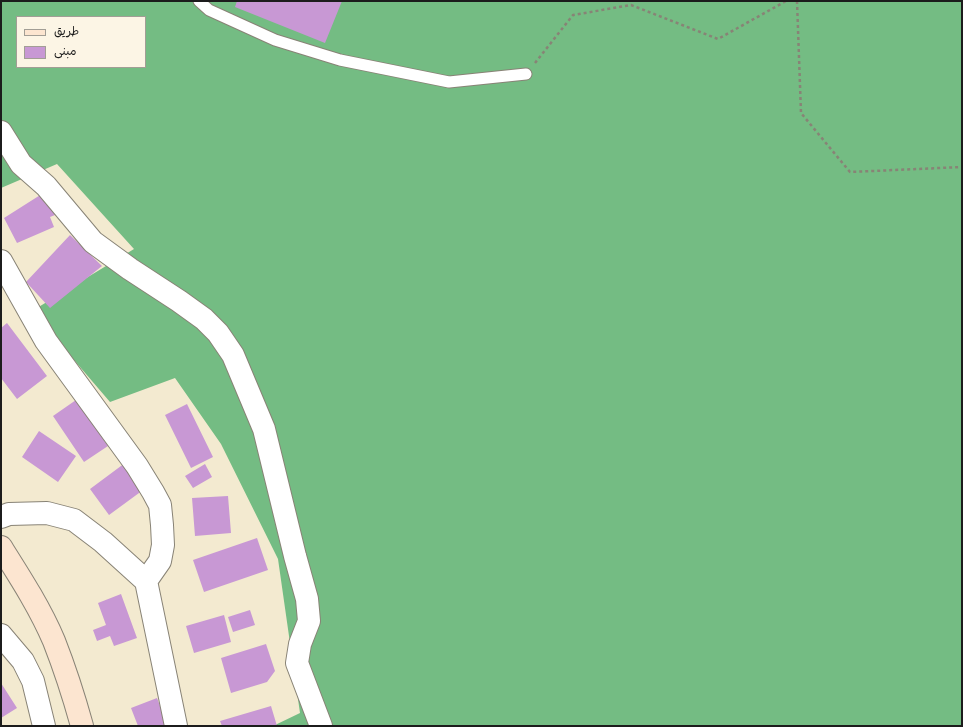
<!DOCTYPE html>
<html>
<head>
<meta charset="utf-8">
<style>
	body { margin:0 }
	#map { position:relative; width:963px; height:727px; overflow:hidden; background:#f3ead0; font-family:Mali,"Playpen Sans Arabic",sans-serif }
	canvas { display:block }
	.frame { position:absolute; inset:0; border:2px solid #1c1c1c; pointer-events:none }
	.legend { position:absolute; left:16px; top:16px; width:130px; height:52px; box-sizing:border-box; background:#fcf5e5; border:1px solid #a29e95; margin:0; padding:5px 7px; list-style:none; font-size:12px; color:#1c1c1c }
	.legend li { display:flex; align-items:center; gap:8px; height:20px }
	.legend b { width:20px; border:1px solid #a29e95 }
</style>
</head>
<body>
<div id="map">
<canvas width="963" height="727"></canvas>
<div class="frame"></div>
<ul class="legend">
<li><b style="height:5px;background:#fce5d0"></b>طريق</li>
<li><b style="height:11px;background:#c898d4"></b>مبنى</li>
</ul>
</div>
<script>
const context = document.querySelector('canvas').getContext('2d');
context.lineJoin = 'round';
function paint(path, color) {
  context.fillStyle = color;
  context.fill(path, 'evenodd');
}
function stroke(path, color, width, dash) {
  context.strokeStyle = color;
  context.lineWidth = width;
  context.lineCap = dash ? 'butt' : 'round';
  context.setLineDash(dash || []);
  context.stroke(path);
}
paint(new Path2D(`
	M 1,1 L 962,1 L 962,726 L 273,726 L 300,713 L 278,559 L 221,444 L 175,378 L 110,402 L 32,311 L 134,249 L 57,164 L 1,188 ZM 17,17 L 145,17 L 145,67 L 17,67 Z`), '#74bc83');
paint(new Path2D(`
	M 237,1 L 342,1 L 325,43 L 235,7 Z
	M 45,192 L 55,215 L 50,217 L 54,227 L 17,243 L 4,218 Z
	M 70,235 L 102,266 L 50,308 L 26,282 Z
	M 7,323 L 47,376 L 17,399 L 1,378 L 1,328 Z
	M 76,400 L 108,446 L 84,462 L 53,416 Z
	M 187,404 L 213,457 L 191,468 L 165,415 Z
	M 39,431 L 76,456 L 58,482 L 22,457 Z
	M 125,463 L 142,485 L 139,493 L 109,515 L 90,489 Z
	M 205,464 L 212,477 L 193,488 L 185,476 Z
	M 228,496 L 231,533 L 195,536 L 192,498 Z
	M 257,538 L 268,570 L 204,592 L 193,560 Z
	M 121,594 L 137,638 L 114,646 L 110,636 L 97,641 L 93,630 L 106,625 L 98,603 Z
	M 250,610 L 255,625 L 233,632 L 228,617 Z
	M 224,615 L 231,642 L 194,653 L 186,626 Z
	M 266,644 L 275,671 L 267,682 L 231,693 L 221,658 Z
	M 1,683 L 17,708 L 1,718 Z
	M 157,698 L 168,726 L 138,726 L 131,708 Z
	M 271,706 L 277,726 L 222,726 L 220,721 Z`), '#c898d4');
const service = new Path2D(`
	M 199,1 L 209,10 L 275,40 L 340,60 L 449,82 L 526,74`);
const minor = new Path2D(`
	M 1,132 L 21,164 L 46,186 L 93,242 L 130,269 L 179,301 L 204,319 L 218,333 L 233,355 L 264,429 L 295,556 L 307,599 L 309,621 L 300,644 L 297,663 L 321,726
	M 1,261 L 46,341 L 137,466 L 153,492 L 160,505 L 162,525 L 163,545 L 160,561 L 146,581
	M 1,517 L 9,514 L 47,513 L 74,520 L 103,542 L 146,581 L 176,726
	M 1,635 L 23,661 L 33,681 L 44,726`);
const secondary = new Path2D(`
	M 1,547 C 20,577 40,608 54,641 C 65,669 74,697 82,726`);
stroke(service, '#888376', 13);
stroke(minor, '#888376', 24);
stroke(secondary, '#888376', 24);
stroke(new Path2D(`
	M 797,1 L 801,113 L 850,172 L 962,167
	M 535,63 L 573,15 L 631,5 L 718,39 L 786,1`), '#888376', 2.5, [3, 3]);
stroke(service, '#fff', 11);
stroke(minor, '#fff', 22);
stroke(secondary, '#fce5d0', 22);
</script>
</body>
</html>
